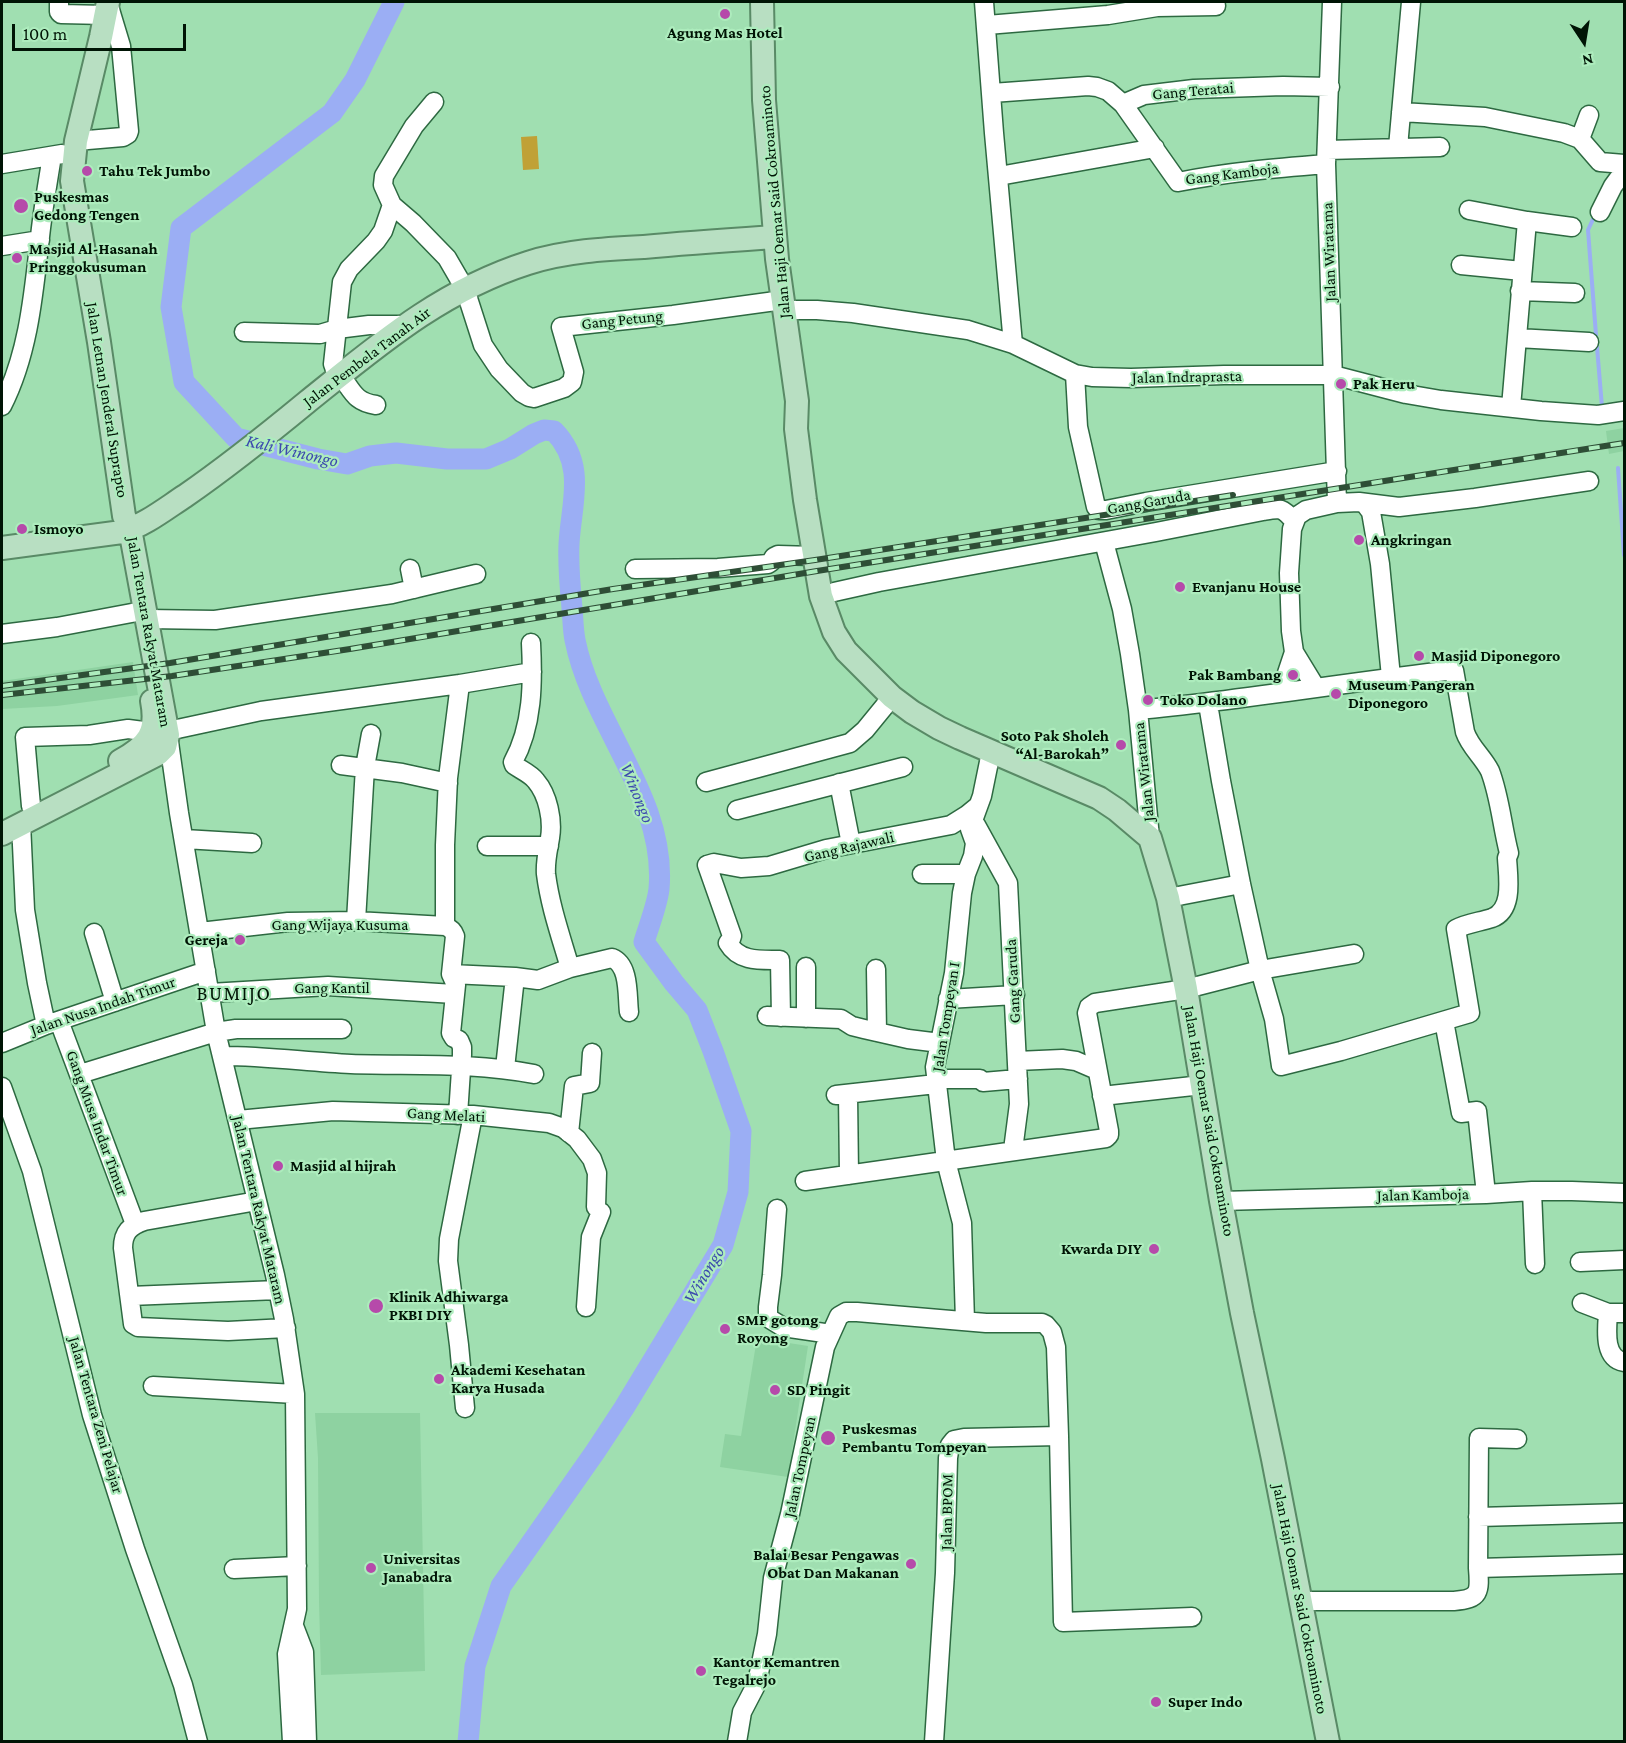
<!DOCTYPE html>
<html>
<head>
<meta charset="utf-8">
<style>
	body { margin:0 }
	#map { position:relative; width:1626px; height:1743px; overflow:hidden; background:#a0dfb1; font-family:"Crimson Pro",serif }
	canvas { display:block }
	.frame { position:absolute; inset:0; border:3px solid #001405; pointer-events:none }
	.north { position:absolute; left:1554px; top:12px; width:60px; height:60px; -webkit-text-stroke:4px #adecbd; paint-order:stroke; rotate:168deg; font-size:16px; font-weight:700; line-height:24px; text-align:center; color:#001405 }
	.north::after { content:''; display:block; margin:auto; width:21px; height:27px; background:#001405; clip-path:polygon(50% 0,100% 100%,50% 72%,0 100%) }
	.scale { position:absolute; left:12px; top:24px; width:174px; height:27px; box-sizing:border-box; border:3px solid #001405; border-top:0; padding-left:8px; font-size:18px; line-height:21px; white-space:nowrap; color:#001405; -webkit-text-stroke:4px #adecbd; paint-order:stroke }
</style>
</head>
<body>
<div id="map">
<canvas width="1626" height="1743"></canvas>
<div class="frame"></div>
<div class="north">N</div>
<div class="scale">100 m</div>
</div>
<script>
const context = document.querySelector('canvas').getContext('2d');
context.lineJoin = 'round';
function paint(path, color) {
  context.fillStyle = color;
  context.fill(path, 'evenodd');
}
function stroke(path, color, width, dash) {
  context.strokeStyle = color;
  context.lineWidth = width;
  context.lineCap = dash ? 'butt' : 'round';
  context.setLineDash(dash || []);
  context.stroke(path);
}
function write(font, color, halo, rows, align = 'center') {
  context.font = font + ' "Crimson Pro",serif';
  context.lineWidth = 4.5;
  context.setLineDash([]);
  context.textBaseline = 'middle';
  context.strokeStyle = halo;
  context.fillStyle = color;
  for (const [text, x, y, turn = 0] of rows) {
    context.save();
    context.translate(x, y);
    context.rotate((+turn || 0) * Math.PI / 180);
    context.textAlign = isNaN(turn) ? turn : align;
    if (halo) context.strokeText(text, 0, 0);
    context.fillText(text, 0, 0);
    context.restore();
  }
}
paint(new Path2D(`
	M 1624,428 L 1624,451 L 1609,454 L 1606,431 Z
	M 133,662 L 138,695 L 57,706 L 2,709 L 2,681 Z
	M 757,1338 L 808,1346 L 788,1477 L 720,1467 L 725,1434 L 741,1436 Z
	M 315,1413 L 420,1413 L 425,1671 L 321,1675 L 319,1601 L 318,1458 Z`), '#8ed2a1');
paint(new Path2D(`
	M 537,136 L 539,169 L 523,170 L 521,137 Z`), '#c0a136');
stroke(new Path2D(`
	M 1595,215 L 1588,230 L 1596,335
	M 1597,347 L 1602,407
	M 1618,468 L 1624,555`), '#9baef4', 4);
stroke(new Path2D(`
	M 394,2 L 355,80 L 332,113 L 181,228 L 171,307 L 184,382 L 236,438 L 318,459 L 347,464 L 370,456 L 396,453 L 447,459 L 486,459 L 510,449 L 534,434 L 544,430 L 554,431 C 587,465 571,504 569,544 C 568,565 570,587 572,608 C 573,619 573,630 575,640 C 592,726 667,798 659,889 C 657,906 649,925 644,942 L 674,983 L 697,1010 L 713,1051 L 741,1131 L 738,1192 L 723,1245 L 624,1408 L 595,1452 L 501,1586 L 475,1666 L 468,1742`), '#9baef4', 21);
const minor = new Path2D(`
	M 59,2 L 59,12 L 61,14 L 106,15
	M 984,2 L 994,133 L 1013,344
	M 1332,2 L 1326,164 L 1337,503
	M 987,25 L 1108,15 L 1157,7 L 1216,6
	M 992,93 L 1088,86 L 1097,87 L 1108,91 L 1123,104 L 1178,182 C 1228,172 1277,168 1326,164
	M 434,102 L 414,126 L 384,176 L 383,185 L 392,205 L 413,223 L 447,258 L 465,289 L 483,345 L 499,369 L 522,393 L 529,397 L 534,398 L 564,388 L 572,382 L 574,372 L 561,327 L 673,315 L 783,300
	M 1123,104 L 1144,95 L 1194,89 L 1283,86 L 1330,87
	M 1401,112 L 1485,117 L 1564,133 L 1580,139 L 1600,162 L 1624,164
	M 1580,139 L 1589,115
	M 76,141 L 123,137 L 128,134 L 129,131 L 121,46 L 108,3
	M 1398,147 L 1411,2
	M 1327,150 L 1440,147
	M 2,164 L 62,154
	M 999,176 L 1155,148
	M 1469,210 L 1527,221 L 1572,227
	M 1600,212 L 1613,186 L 1624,171
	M 2,246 L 40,240
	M 1461,265 L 1522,271
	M 1520,291 L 1575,293
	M 784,310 L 817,310 L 853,313 L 968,330 L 1013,344 L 1075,374 L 1092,377 L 1131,378 L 1224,375 L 1333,375 L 1406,394 L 1441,400 L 1541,411 L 1598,415 L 1624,411
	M 244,332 L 320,334 L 337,329 L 369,325 L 404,325
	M 1517,338 L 1589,342
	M 1075,374 L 1078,427 L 1096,507 L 1099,510 L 1106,510 L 1146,502 L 1337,471
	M 341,376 C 353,392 355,402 376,405
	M 338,378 L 333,364 L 342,282 L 349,269 L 376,241 L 383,231 L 392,205
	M 2,406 C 30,351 34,288 41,228 C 44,204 48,180 52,156
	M 1511,407 L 1527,221
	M 1359,502 L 1399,507 L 1475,498 L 1589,481
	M 1104,542 L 1122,609 L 1130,654 L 1138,710
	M 410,569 L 414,589
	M 635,569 L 718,568 L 768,564 L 771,562 L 774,557 L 778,555 L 814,556
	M 834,592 L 879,582 L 1156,532 L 1263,511 C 1280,508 1282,507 1294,521
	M 148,619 L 215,620 L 392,594 L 476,574
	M 2,634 L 57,627 L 137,612
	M 531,643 C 533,682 533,726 513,762 L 514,765 C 521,770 531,774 536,781 C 548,795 553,820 550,838 C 548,850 545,862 546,874 C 550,906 561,937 570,968
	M 1316,688 L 1294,652 L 1291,631 L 1289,573 L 1292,529 L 1297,516 L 1306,510 L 1337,503 L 1359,502 L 1365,504 L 1371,512 L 1380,564 L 1391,677
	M 1285,692 L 1284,682 L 1294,652
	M 168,731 L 261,711 L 460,684
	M 168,735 L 179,813 L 216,1032 L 275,1275 L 284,1319 L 295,1394 L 297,1609 L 287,1654 L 292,1742
	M 341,765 L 402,773 L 448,783
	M 706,782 L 850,743 L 865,730 L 892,697
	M 839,783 L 851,844
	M 31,806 L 25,737 L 89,735 L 128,729 L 151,732
	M 737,810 L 903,767
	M 21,823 L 25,910 L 37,983 L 46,1025
	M 976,825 L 1008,883 L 1019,1104 L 1013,1150
	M 1150,838 L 1138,710 C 1244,700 1348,682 1454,670 L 1465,732 C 1470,747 1483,757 1490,771 C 1500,797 1502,826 1509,853 L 1507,858 C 1508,877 1514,910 1492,918 C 1480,922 1467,923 1456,929 L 1470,1013 L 1341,1051 L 1281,1066 L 1274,1019 L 1260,970 L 1241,884 L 1221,781 L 1208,704
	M 184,839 L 252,843
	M 487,846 L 549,846
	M 922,874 L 966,874
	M 1168,898 L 1241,884
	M 356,921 L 365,767 L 371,734
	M 445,926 L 445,845 L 448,778 L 460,684 L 532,672
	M 200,932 L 288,922 L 356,921 L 445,926 C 450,928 453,930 455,936 L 451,974 L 456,985 L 451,1033 L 454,1038 L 459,1040 L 462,1047 L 462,1055 L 458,1115
	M 94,933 L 115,1002
	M 806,967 L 806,1018
	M 876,969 L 877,1032
	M 451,974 L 515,977 L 538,980 L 570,968 L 612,958 C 630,965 627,996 629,1012
	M 210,993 L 328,986 L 454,994
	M 948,999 L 1015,995
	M 767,1016 L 841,1019 L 852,1026 L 864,1029 L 908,1039 L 940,1043
	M 781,1017 L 780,960 C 760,960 739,962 728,943 L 731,939 L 732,936 L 707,865 L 714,863 L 741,868 L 769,866 L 826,849 L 951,825 L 967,815 L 978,806
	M 59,1021 L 135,1224
	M 1444,1021 L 1461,1113 L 1477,1111 L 1486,1194
	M 2,1043 L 46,1025 L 206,971
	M 223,1056 C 266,1056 308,1062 351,1064 C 412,1066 473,1062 534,1074
	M 1017,1061 L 1062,1059 L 1076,1061 L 1097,1070
	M 505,1068 L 515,977
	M 80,1074 L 216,1032 L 236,1029 L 342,1029
	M 936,1079 L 980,1079 L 983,1082 L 1018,1079
	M 2,1087 L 32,1171 L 92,1415 L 135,1549 L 183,1685 L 198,1742
	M 848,1094 L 849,1175
	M 836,1095 L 936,1084
	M 1102,1096 L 1202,1085
	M 238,1120 L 333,1111 L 473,1115 L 549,1123 L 563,1128 L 577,1139 L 592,1159 L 597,1173 L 596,1207
	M 569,1133 L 574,1086 L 590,1083 L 592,1053
	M 805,1181 L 1106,1138 L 1109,1135 L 1109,1131 L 1087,1013 L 1089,1007 L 1095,1003 L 1186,989 L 1260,970 L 1354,954
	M 1532,1191 L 1535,1264
	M 257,1201 L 144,1221 C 130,1226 123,1232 123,1248 L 133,1324 L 138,1327 L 228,1331 L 286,1328
	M 1221,1201 L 1486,1194 L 1532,1191 L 1572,1191 L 1624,1193
	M 777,1209 L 772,1275 L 768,1307 L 768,1316 L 770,1319 L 783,1327 L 831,1334
	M 1580,1262 L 1624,1260
	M 130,1296 L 278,1290
	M 1582,1303 L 1608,1313 L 1624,1313
	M 586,1307 L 591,1237 L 601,1212
	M 1608,1313 C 1607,1329 1603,1358 1624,1362
	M 965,1321 L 962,1223 L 946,1161 L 935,1067 L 954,973 L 962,893 L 966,874 L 973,856 L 975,843 L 970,829 L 982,796 L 991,752
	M 153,1386 L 295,1394
	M 465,1408 L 459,1345 L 448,1261 L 449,1239 L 473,1115
	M 1059,1436 L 1063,1622 L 1192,1617
	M 1517,1439 L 1479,1438 L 1478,1568 L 1624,1564
	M 1478,1517 L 1624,1513
	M 234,1569 L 297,1566
	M 1299,1601 L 1454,1601 C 1480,1599 1480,1592 1478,1568
	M 294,1626 L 304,1652 L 307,1742
	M 737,1742 L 742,1712 L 755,1687 L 759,1673 L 767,1634 L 773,1578 L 790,1514 L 825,1347 L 839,1316 L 846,1312 L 857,1312 L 986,1323 L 1042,1323 L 1046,1325 L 1052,1332 L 1056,1347 L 1059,1436 L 964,1438 L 954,1440 L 950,1445 L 948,1458 L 945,1573 L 934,1742`);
const major = new Path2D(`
	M 762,2 L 764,100 L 777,259 L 797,401 L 796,429 L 805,500 L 821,596 L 834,632 L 846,651 L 892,697 L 912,712 L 939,728 L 960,738 L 1099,798 L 1117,810 L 1150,838 L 1168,898 L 1186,989 L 1221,1201 L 1242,1313 L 1273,1459 L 1328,1742
	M 2,548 L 122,532 C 145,525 165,509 185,496 C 227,467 267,435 307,402 C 377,346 440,291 528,263 C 565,251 605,249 644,247 C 688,243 732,240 775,237
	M 120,761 C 148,746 158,732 152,701
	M 2,834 L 158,754 L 165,747 L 168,735 L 130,529 L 124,516 L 99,342 L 72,181 L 76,141 L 101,37 L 108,2`);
stroke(minor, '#2d6941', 21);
stroke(major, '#598a66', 26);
stroke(minor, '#fff', 18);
stroke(major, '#b8dfc2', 22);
const rail = new Path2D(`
	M 2,686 L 170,663 L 613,589 L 815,560 L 1233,495
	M 2,695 L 172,676 L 350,649 L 817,571 L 1624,443`);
stroke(rail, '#2e4e36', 6);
stroke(rail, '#adecbd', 4, [11]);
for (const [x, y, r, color] of [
	[725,14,6,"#b64aaa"],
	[87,171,6,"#b64aaa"],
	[21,206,8,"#b64aaa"],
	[17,258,6,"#b64aaa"],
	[1341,384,6,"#b64aaa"],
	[22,529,6,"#b64aaa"],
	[1359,540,6,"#b64aaa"],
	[1180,587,6,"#b64aaa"],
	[1419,656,6,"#b64aaa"],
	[1293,675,6,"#b64aaa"],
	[1336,694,6,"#b64aaa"],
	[1148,700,6,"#b64aaa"],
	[1121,745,6,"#b64aaa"],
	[240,940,6,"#b64aaa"],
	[278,1166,6,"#b64aaa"],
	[1154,1249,6,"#b64aaa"],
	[376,1306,8,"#b64aaa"],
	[725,1329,6,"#b64aaa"],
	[439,1379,6,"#b64aaa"],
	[775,1390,6,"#b64aaa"],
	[828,1438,8,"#b64aaa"],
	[911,1564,6,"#b64aaa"],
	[371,1568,6,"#b64aaa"],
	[701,1671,6,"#b64aaa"],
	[1156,1702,6,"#b64aaa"]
]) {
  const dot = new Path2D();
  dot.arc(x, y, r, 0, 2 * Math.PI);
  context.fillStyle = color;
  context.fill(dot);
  stroke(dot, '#adecbd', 2);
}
write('bold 16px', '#001405', '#adecbd', [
	["Agung Mas Hotel",725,33,"center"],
	["Tahu Tek Jumbo",99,171],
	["Puskesmas",34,197],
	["Gedong Tengen",34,215],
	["Masjid Al-Hasanah",29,249],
	["Pringgokusuman",29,267],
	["Pak Heru",1353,384],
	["Ismoyo",34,529],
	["Angkringan",1371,540],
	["Evanjanu House",1192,587],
	["Masjid Diponegoro",1431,656],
	["Pak Bambang",1281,675,"right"],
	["Museum Pangeran",1348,685],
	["Diponegoro",1348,703],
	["Toko Dolano",1160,700],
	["Soto Pak Sholeh",1109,736,"right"],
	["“Al-Barokah”",1109,754,"right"],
	["Gereja",228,940,"right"],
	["Masjid al hijrah",290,1166],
	["Kwarda DIY",1142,1249,"right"],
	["Klinik Adhiwarga",389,1297],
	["PKBI DIY",389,1315],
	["SMP gotong",737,1320],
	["Royong",737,1338],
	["Akademi Kesehatan",451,1370],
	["Karya Husada",451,1388],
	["SD Pingit",787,1390],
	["Puskesmas",842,1429],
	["Pembantu Tompeyan",842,1447],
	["Balai Besar Pengawas",899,1555,"right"],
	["Obat Dan Makanan",899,1573,"right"],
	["Universitas",383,1559],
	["Janabadra",383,1577],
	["Kantor Kemantren",713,1662],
	["Tegalrejo",713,1680],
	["Super Indo",1168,1702]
], 'left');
write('16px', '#001405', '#adecbd', [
	["Gang Teratai",1193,91,-5],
	["Gang Kamboja",1232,174,-7],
	["Jalan Haji Oemar Said Cokroaminoto",775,202,-95],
	["Jalan Wiratama",1329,252,-92],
	["Gang Petung",622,320,-6],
	["Jalan Pembela Tanah Air",367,357,-37],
	["Jalan Indraprasta",1187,377,-1],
	["Jalan Letnan Jenderal Suprapto",107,400,81],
	["Gang Garuda",1149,502,-10],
	["Jalan Tentara Rakyat Mataram",149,632,80],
	["Jalan Wiratama",1144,772,-96],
	["Gang Rajawali",849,847,-13],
	["Gang Wijaya Kusuma",340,925],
	["Gang Garuda",1013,981,-93],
	["Gang Kantil",332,988],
	["Jalan Nusa Indah Timur",103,1006,-19],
	["Jalan Tompeyan I",946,1017,-81],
	["Gang Melati",446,1115,3],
	["Jalan Haji Oemar Said Cokroaminoto",1209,1121,80],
	["Gang Musa Indar Timur",97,1123,70],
	["Jalan Kamboja",1423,1195,-1],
	["Jalan Tentara Rakyat Mataram",259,1210,77],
	["Jalan Tentara Zeni Pelajar",96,1415,74],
	["Jalan Tompeyan",800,1467,-78],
	["Jalan BPOM",947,1512,-89],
	["Jalan Haji Oemar Said Cokroaminoto",1300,1599,79]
]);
write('italic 18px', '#3c4aae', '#adecbd', [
	["Kali Winongo",292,451,13],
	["Winongo",637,793,68],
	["Winongo",704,1275,-59]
]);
context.letterSpacing = '1.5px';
write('20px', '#001405', '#adecbd', [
	["BUMIJO",234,994]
]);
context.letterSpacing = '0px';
</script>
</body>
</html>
